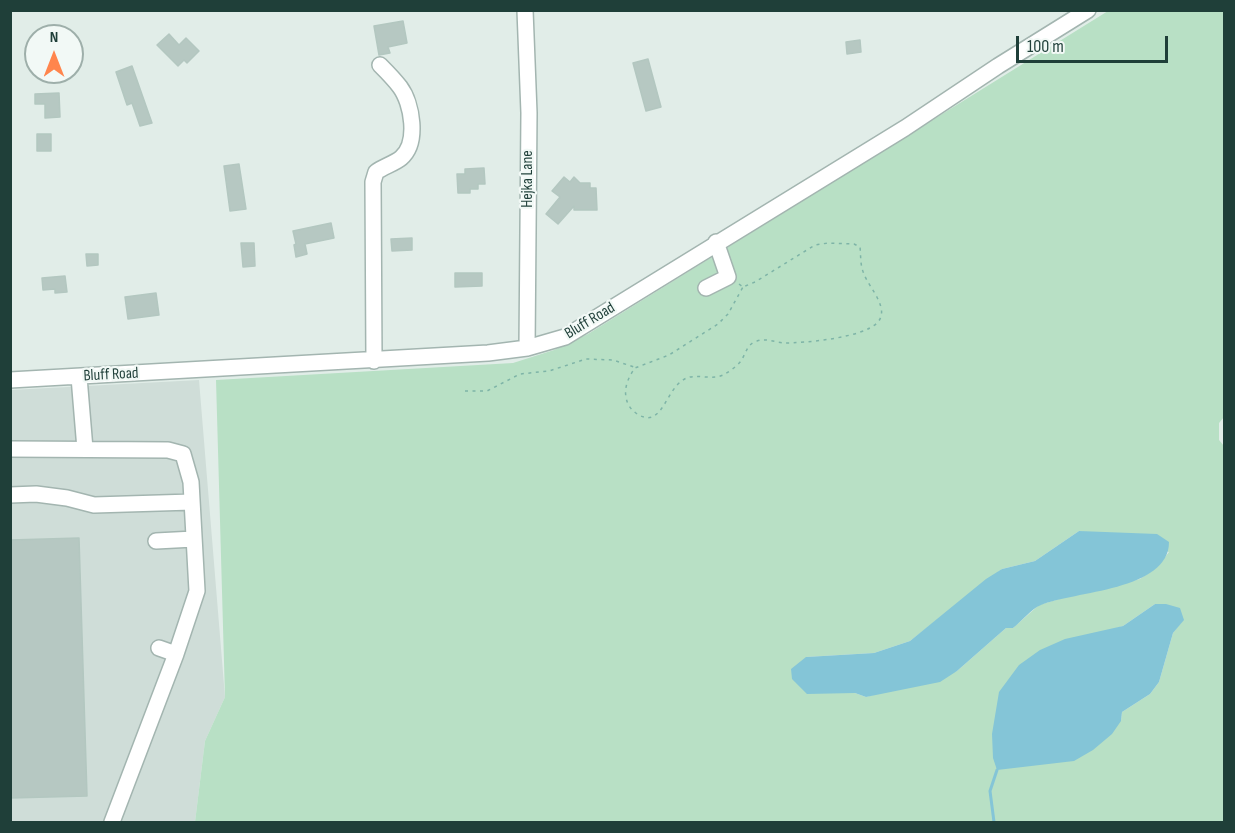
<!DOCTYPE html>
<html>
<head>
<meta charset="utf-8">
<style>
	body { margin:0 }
	#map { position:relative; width:1235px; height:833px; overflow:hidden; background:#e1ede8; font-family:"Sofia Sans Condensed",sans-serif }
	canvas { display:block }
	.frame { position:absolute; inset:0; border:12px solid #1f3f39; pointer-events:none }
	.north { position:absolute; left:24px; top:24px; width:60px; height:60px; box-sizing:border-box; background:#f2f9f6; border:2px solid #9eafaa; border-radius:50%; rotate:0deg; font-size:16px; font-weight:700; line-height:24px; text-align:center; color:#1f3f39 }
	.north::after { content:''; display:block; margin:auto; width:21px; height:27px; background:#ff854d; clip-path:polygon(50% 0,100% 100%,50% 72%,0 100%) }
	.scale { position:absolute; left:1016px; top:36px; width:152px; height:27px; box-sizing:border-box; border:3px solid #1f3f39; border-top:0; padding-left:8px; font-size:18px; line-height:21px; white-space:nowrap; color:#1f3f39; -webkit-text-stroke:4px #f2f9f6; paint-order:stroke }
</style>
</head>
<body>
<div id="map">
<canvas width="1235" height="833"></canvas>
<div class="frame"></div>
<div class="north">N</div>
<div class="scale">100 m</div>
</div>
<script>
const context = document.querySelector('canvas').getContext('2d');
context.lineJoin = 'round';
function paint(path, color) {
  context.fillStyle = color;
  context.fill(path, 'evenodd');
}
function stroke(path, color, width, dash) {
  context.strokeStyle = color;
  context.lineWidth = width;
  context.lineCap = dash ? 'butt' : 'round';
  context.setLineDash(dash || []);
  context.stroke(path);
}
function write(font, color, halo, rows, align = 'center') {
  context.font = font + ' "Sofia Sans Condensed",sans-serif';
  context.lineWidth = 4.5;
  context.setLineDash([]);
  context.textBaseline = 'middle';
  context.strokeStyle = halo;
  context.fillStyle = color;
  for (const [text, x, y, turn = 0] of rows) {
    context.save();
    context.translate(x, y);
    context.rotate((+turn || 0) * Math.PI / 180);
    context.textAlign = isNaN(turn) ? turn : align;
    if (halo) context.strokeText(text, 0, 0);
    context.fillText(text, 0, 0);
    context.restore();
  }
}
paint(new Path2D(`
	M 199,380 L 225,697 L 205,741 L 195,822 L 11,822 L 11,390 Z`), '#cfddd8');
paint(new Path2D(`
	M 1108,11 L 1224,11 L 1224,417 L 1219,423 L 1219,440 L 1224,446 L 1224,822 L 195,822 L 205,741 L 225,697 L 216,380 L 513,363 L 554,350 L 588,334 ZM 1079,531 L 1169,552 L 1157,567 L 1140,579 L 1069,596 L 1039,605 L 1013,628 L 1006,628 L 957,671 L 866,697 L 855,693 L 806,657 L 874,653 L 910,641 L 1002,569 L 1035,561 ZM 1155,604 L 1183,620 L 1173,633 L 1159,682 L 1150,694 L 1122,712 L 1121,721 L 1114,629 L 1123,626 Z`), '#b8e0c5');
paint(new Path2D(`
	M 1079,531 L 1157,534 L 1169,542 C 1169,591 1074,591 1041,605 C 1031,609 1022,621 1013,628 L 1006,628 L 957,671 L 940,682 L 866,697 L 855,693 L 807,694 L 792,679 L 791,669 L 806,657 L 874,653 L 910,641 L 986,579 L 1002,569 L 1035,561 Z
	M 1155,604 L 1166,604 L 1180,608 L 1184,620 L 1173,633 L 1159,682 L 1150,694 L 1122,712 L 1121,721 L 1112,734 L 1093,750 L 1074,761 L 997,770 L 993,758 L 992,734 L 999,692 L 1019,665 L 1040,650 L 1065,639 L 1123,626 Z`), '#84c5d7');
stroke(new Path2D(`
	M 994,822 L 990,791 L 997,770`), '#84c5d7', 3);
const building = new Path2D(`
	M 403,21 L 407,43 L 388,47 L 390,53 L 379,55 L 374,26 Z
	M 169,34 L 179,45 L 186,38 L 199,51 L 187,63 L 184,60 L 178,66 L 157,45 Z
	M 860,40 L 861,52 L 847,54 L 846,42 Z
	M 648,59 L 661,107 L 646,111 L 633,63 Z
	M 132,66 L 152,123 L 140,126 L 132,103 L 127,105 L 116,72 Z
	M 59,93 L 60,117 L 45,118 L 45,104 L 35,104 L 35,94 Z
	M 37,134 L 51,134 L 51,151 L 37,151 Z
	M 239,164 L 246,209 L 230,211 L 224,166 Z
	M 484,168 L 485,184 L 478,184 L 478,189 L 470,189 L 470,193 L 458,193 L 457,174 L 465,174 L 465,169 Z
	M 564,177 L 570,182 L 574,177 L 580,183 L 590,183 L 590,188 L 596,188 L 597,210 L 574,210 L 574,206 L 558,224 L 546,214 L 560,197 L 552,191 Z
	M 331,223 L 334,238 L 305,244 L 307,254 L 296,257 L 294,245 L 296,244 L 293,231 Z
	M 412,238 L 412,250 L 392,251 L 391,239 Z
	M 241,243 L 254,243 L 255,266 L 243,267 Z
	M 86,254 L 98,254 L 98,265 L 87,266 Z
	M 455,273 L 482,273 L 482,286 L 455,287 Z
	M 65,276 L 67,292 L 55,293 L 55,289 L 43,290 L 42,278 Z
	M 156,293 L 159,315 L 128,319 L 125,297 Z
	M 79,538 L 87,796 L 10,798 L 10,540 Z`);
paint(building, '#b6c8c2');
stroke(building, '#b3c7c0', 1.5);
const minor = new Path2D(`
	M 525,10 L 529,113 L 527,348
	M 706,288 L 728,277 L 716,242
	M 374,361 L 373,182 L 376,172 C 383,167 395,163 401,158 C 419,143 412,103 400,87 C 394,79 387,72 380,65
	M 79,377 L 85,449
	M 10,380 L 488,353 L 527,348 L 565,337 L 905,128 L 998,66 L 1088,10
	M 10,449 L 168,450 L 183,454 L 191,482 L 197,591 L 176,654 L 112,822
	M 10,495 L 36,494 L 67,498 L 94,505 L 192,502
	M 156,541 L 194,539
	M 159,648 L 176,654`);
stroke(minor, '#a3b5b0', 18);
stroke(new Path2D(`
	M 739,284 L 743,287 L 755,282 L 815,245 L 828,243 L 854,244 L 860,247 C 861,257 860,265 864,274 C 869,288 891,309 877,323 C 862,338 805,343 784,343 C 775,342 766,338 757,341 C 747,344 746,353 741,361 C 737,366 729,372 723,375 C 711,381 694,372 683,380 C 666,390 662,428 639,415 C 632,411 627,405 626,397 C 624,387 629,376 635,368 L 669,355 L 718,324 L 728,314 L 743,287
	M 465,391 L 487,391 L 520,374 L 549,371 L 586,359 L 613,360 L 634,367`), '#7eb4a7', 1.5, [3, 4.5]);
stroke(minor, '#fff', 15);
write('16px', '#1f3f39', '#f2f9f6', [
	["Hejka Lane",528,179,-90],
	["Bluff Road",590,321,-31],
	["Bluff Road",111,375,-3]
]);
</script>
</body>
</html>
